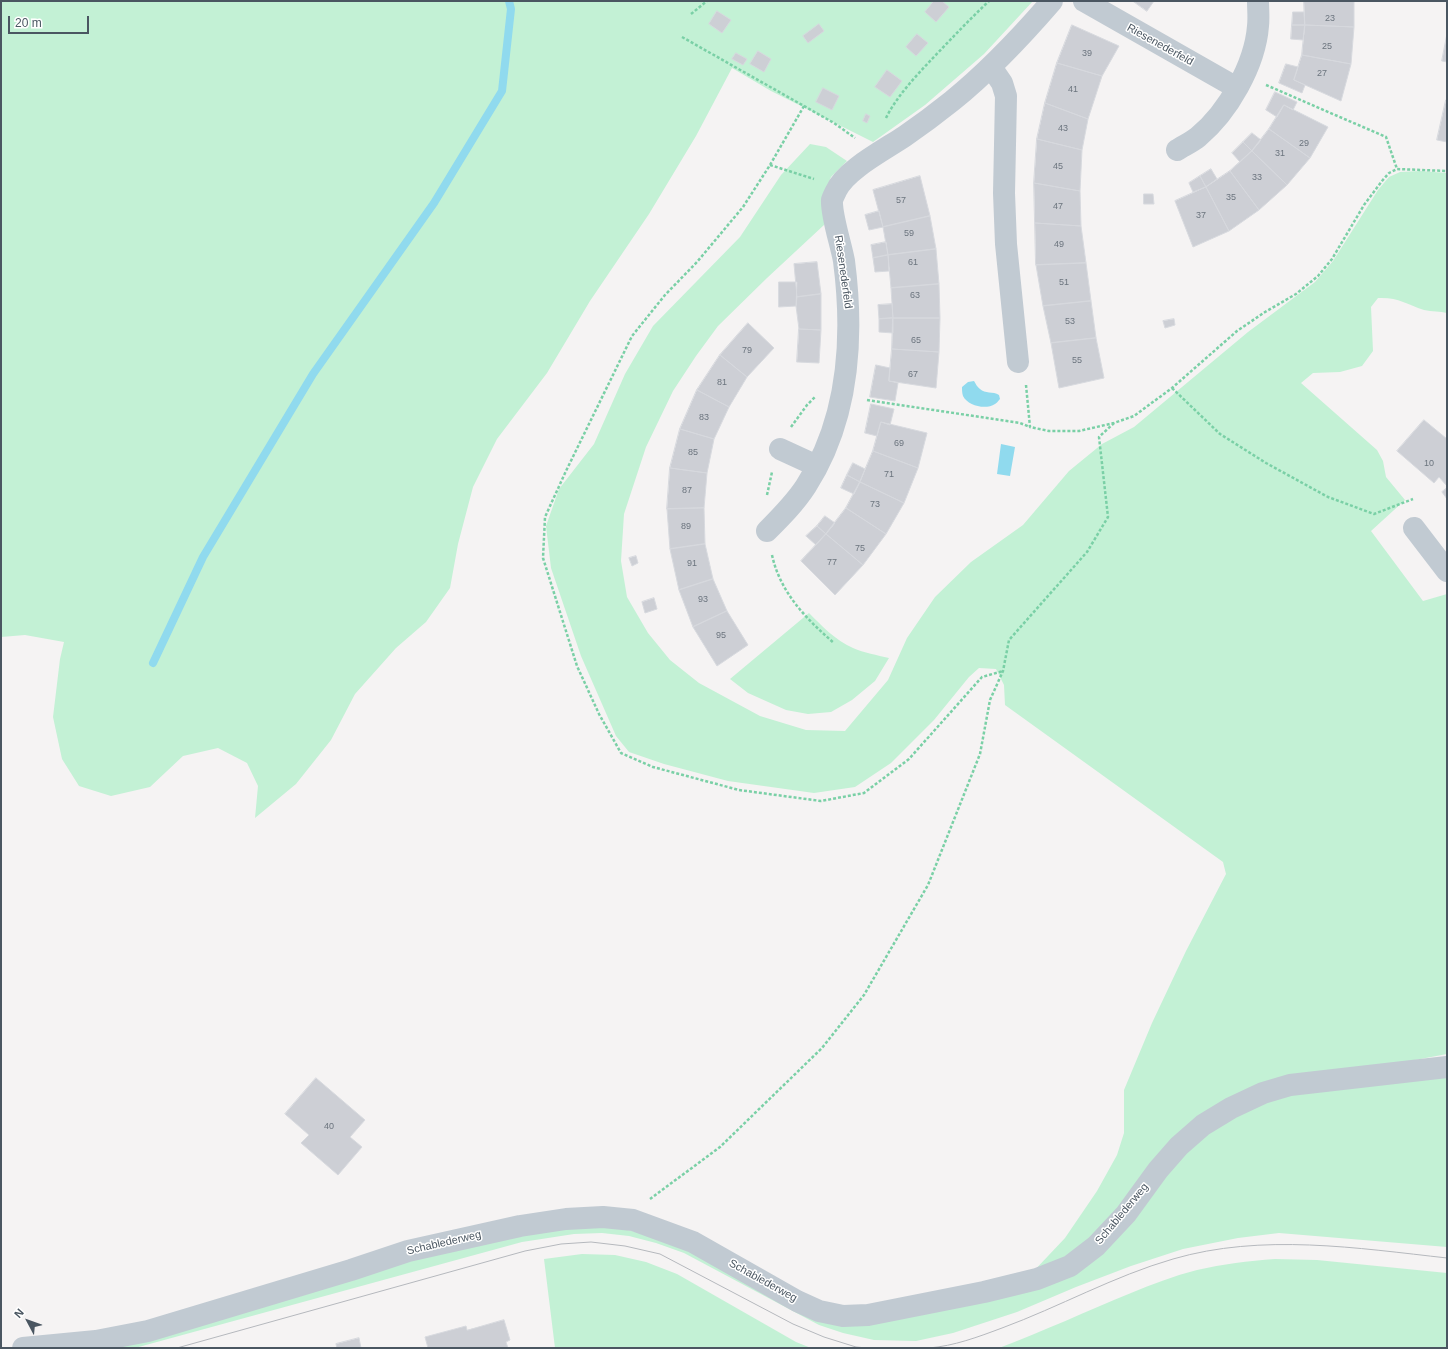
<!DOCTYPE html>
<html>
<head>
<meta charset="utf-8">
<style>
	body { margin:0 }
	#map { position:relative; width:1448px; height:1349px; overflow:hidden; background:#f5f3f3; font-family:Helvetica,sans-serif }
	canvas { display:block }
	.frame { position:absolute; inset:0; border:2px solid #4a5661; pointer-events:none }
	.north { position:absolute; left:8px; top:1301px; width:40px; height:40px; -webkit-text-stroke:3px #fff; paint-order:stroke; rotate:311deg; font-size:11px; font-weight:700; line-height:16px; text-align:center; color:#4a5661 }
	.north::after { content:''; display:block; margin:auto; width:14px; height:18px; background:#4a5661; clip-path:polygon(50% 0,100% 100%,50% 72%,0 100%) }
	.scale { position:absolute; left:8px; top:16px; width:81px; height:18px; box-sizing:border-box; border:2px solid #4a5661; border-top:0; padding-left:5px; font-size:12px; line-height:14px; white-space:nowrap; color:#4a5661; -webkit-text-stroke:3px #fff; paint-order:stroke }
</style>
</head>
<body>
<div id="map">
<canvas width="1448" height="1349"></canvas>
<div class="frame"></div>
<div class="north">N</div>
<div class="scale">20 m</div>
</div>
<script>
const context = document.querySelector('canvas').getContext('2d');
context.lineJoin = 'round';
function paint(path, color) {
  context.fillStyle = color;
  context.fill(path, 'evenodd');
}
function stroke(path, color, width, dash) {
  context.strokeStyle = color;
  context.lineWidth = width;
  context.lineCap = dash ? 'butt' : 'round';
  context.setLineDash(dash || []);
  context.stroke(path);
}
function write(font, color, halo, rows, align = 'center') {
  context.font = font + ' Helvetica,sans-serif';
  context.lineWidth = 3;
  context.setLineDash([]);
  context.textBaseline = 'middle';
  context.strokeStyle = halo;
  context.fillStyle = color;
  for (const [text, x, y, turn = 0] of rows) {
    context.save();
    context.translate(x, y);
    context.rotate((+turn || 0) * Math.PI / 180);
    context.textAlign = isNaN(turn) ? turn : align;
    if (halo) context.strokeText(text, 0, 0);
    context.fillText(text, 0, 0);
    context.restore();
  }
}
paint(new Path2D(`
	M 1,1 L 1033,1 L 984,54 L 925,105 L 873,142 L 771,91 L 732,68 L 696,136 L 649,214 L 590,301 L 547,373 L 497,439 L 473,487 L 458,544 L 450,588 L 426,622 L 396,648 L 355,694 L 331,740 L 296,784 L 255,818 L 258,786 L 247,763 L 218,748 L 183,756 L 150,787 L 111,796 L 79,786 L 62,759 L 53,717 L 60,659 L 64,642 L 25,635 L 1,637 Z
	M 810,144 L 826,147 L 847,161 L 831,177 L 825,192 L 824,225 L 767,278 L 718,326 L 696,356 L 673,391 L 646,447 L 624,514 L 621,561 L 627,597 L 648,633 L 670,660 L 699,683 L 760,716 L 806,730 L 845,731 L 888,680 L 907,638 L 935,597 L 971,562 L 1023,525 L 1069,471 L 1102,444 L 1134,427 L 1248,332 L 1315,282 L 1333,261 L 1378,190 L 1389,177 L 1400,172 L 1420,171 L 1447,173 L 1447,313 C 1440,311 1432,312 1424,310 C 1406,304 1398,297 1378,298 L 1371,307 L 1373,351 L 1362,366 L 1340,372 L 1313,373 L 1301,383 L 1377,450 L 1383,461 L 1386,477 L 1405,500 L 1371,531 L 1423,601 L 1447,594 L 1447,1054 L 1378,1067 L 1447,1076 L 1447,1247 L 1279,1233 L 1238,1238 L 1183,1249 L 1131,1266 L 1076,1287 L 1017,1312 L 953,1333 L 916,1341 L 874,1340 L 843,1333 L 819,1325 L 684,1253 L 656,1243 L 629,1236 L 602,1233 L 574,1234 L 522,1242 L 135,1348 L 89,1348 L 458,1245 L 599,1224 L 670,1239 L 822,1319 L 1031,1274 L 1065,1238 L 1097,1191 L 1117,1155 L 1124,1133 L 1124,1090 L 1152,1023 L 1186,951 L 1226,874 L 1223,862 L 1005,705 L 1004,685 L 996,669 L 979,668 L 969,677 L 934,720 L 891,763 L 855,787 L 814,793 L 728,781 L 664,764 L 629,752 L 616,736 L 581,656 L 551,568 L 546,526 L 559,489 L 594,444 L 625,374 L 653,326 L 740,237 L 781,175 Z
	M 809,613 C 822,626 835,640 853,648 C 864,653 877,655 889,658 L 875,681 L 852,700 L 831,712 L 808,714 L 786,710 L 748,693 L 730,679 Z
	M 582,1254 L 615,1255 L 646,1262 L 677,1274 L 796,1342 L 811,1348 L 555,1348 L 544,1259 Z
	M 1275,1259 L 1317,1260 L 1447,1273 L 1447,1348 L 999,1348 C 1044,1331 1087,1311 1131,1293 C 1152,1284 1174,1276 1197,1270 C 1223,1264 1248,1261 1275,1259 Z`), '#c3f1d5');
paint(new Path2D(`
	M 974,381 C 976,384 977,387 980,389 C 985,394 993,391 999,395 L 1000,399 C 999,400 996,404 995,404 C 986,410 968,406 963,396 C 962,393 962,390 962,387 L 968,382 Z
	M 1001,444 L 1015,447 L 1010,476 L 997,474 Z`), '#90daee');
stroke(new Path2D(`
	M 153,663 L 203,557 L 313,374 L 434,203 L 502,91 L 511,9 L 509,1`), '#90daee', 8);
const building = new Path2D(`
	M 934,1 L 942,1 L 949,7 L 936,22 L 925,12 Z
	M 1133,1 L 1154,1 L 1147,11 Z
	M 1304,1 L 1354,1 L 1354,27 L 1305,25 Z
	M 717,11 L 731,20 L 722,33 L 709,24 Z
	M 1293,12 L 1304,12 L 1305,25 L 1292,25 Z
	M 819,24 L 824,31 L 808,43 L 803,36 Z
	M 1072,25 L 1119,46 L 1102,76 L 1057,63 Z
	M 1292,25 L 1305,25 L 1303,40 L 1291,39 Z
	M 1305,25 L 1354,27 L 1351,64 L 1302,55 Z
	M 917,34 L 928,43 L 916,56 L 906,47 Z
	M 1447,34 L 1447,62 L 1442,61 Z
	M 758,51 L 771,59 L 764,72 L 750,64 Z
	M 736,53 L 747,59 L 743,65 L 732,59 Z
	M 1302,55 L 1351,64 L 1341,101 L 1294,80 Z
	M 1057,63 L 1102,76 L 1088,119 L 1045,103 Z
	M 1286,64 L 1298,67 L 1294,80 L 1305,85 L 1302,93 L 1279,83 Z
	M 887,70 L 902,81 L 890,97 L 875,87 Z
	M 823,88 L 839,96 L 832,110 L 816,102 Z
	M 1275,92 L 1297,102 L 1293,110 L 1284,105 L 1277,117 L 1266,110 Z
	M 1446,100 L 1447,100 L 1447,142 L 1437,140 Z
	M 1045,103 L 1088,119 L 1082,150 L 1037,139 Z
	M 1284,105 L 1328,127 L 1310,158 L 1269,129 Z
	M 866,114 L 870,116 L 867,123 L 863,121 Z
	M 1269,129 L 1310,158 L 1287,185 L 1252,151 Z
	M 1252,133 L 1261,140 L 1252,151 L 1243,142 Z
	M 1037,139 L 1082,150 L 1080,191 L 1034,183 Z
	M 1243,142 L 1252,151 L 1240,162 L 1232,153 Z
	M 1252,151 L 1287,185 L 1259,210 L 1230,171 Z
	M 1211,169 L 1217,179 L 1206,187 L 1200,176 Z
	M 1230,171 L 1259,210 L 1229,231 L 1206,187 Z
	M 920,176 L 930,216 L 883,227 L 873,190 Z
	M 1200,176 L 1206,187 L 1193,192 L 1189,183 Z
	M 1034,183 L 1080,191 L 1081,226 L 1035,223 Z
	M 1206,187 L 1229,231 L 1193,247 L 1175,201 Z
	M 1144,194 L 1153,194 L 1154,204 L 1144,204 Z
	M 879,211 L 883,227 L 869,230 L 865,215 Z
	M 930,216 L 936,249 L 888,255 L 883,227 Z
	M 1035,223 L 1081,226 L 1086,263 L 1036,265 Z
	M 886,242 L 888,255 L 873,258 L 871,245 Z
	M 936,249 L 939,284 L 891,288 L 888,255 Z
	M 888,255 L 889,271 L 875,272 L 873,258 Z
	M 817,262 L 821,294 L 797,297 L 794,264 Z
	M 1086,263 L 1091,301 L 1043,306 L 1036,265 Z
	M 779,282 L 797,282 L 796,306 L 779,307 Z
	M 939,284 L 940,318 L 893,318 L 891,288 Z
	M 821,294 L 821,330 L 799,329 L 796,306 L 797,297 Z
	M 1091,301 L 1096,338 L 1051,343 L 1043,306 Z
	M 892,304 L 893,318 L 879,319 L 878,305 Z
	M 893,318 L 940,318 L 939,352 L 892,349 Z
	M 893,318 L 893,333 L 879,332 L 879,319 Z
	M 1174,319 L 1175,325 L 1165,328 L 1163,321 Z
	M 748,323 L 774,348 L 747,377 L 720,355 Z
	M 799,329 L 821,330 L 819,363 L 797,362 Z
	M 1096,338 L 1104,378 L 1059,388 L 1051,343 Z
	M 892,349 L 939,352 L 936,388 L 889,381 Z
	M 720,355 L 747,377 L 729,407 L 697,390 Z
	M 876,365 L 890,368 L 889,381 L 898,383 L 895,401 L 870,397 Z
	M 697,390 L 729,407 L 714,439 L 680,429 Z
	M 871,404 L 894,409 L 890,425 L 881,422 L 877,436 L 865,433 Z
	M 1424,420 L 1447,439 L 1447,486 L 1439,477 L 1434,483 L 1397,451 Z
	M 881,422 L 927,433 L 918,468 L 873,451 Z
	M 680,429 L 714,439 L 707,473 L 670,468 Z
	M 873,451 L 918,468 L 904,503 L 860,482 Z
	M 853,463 L 865,469 L 860,482 L 847,475 Z
	M 670,468 L 707,473 L 704,508 L 667,509 Z
	M 847,475 L 860,482 L 854,494 L 841,488 Z
	M 860,482 L 904,503 L 886,534 L 846,508 Z
	M 1447,488 L 1447,499 L 1442,492 Z
	M 704,508 L 705,544 L 670,549 L 667,509 Z
	M 846,508 L 886,534 L 863,565 L 826,534 Z
	M 825,516 L 835,523 L 826,534 L 817,526 Z
	M 817,526 L 826,534 L 816,545 L 806,536 Z
	M 826,534 L 863,565 L 835,595 L 801,561 Z
	M 705,544 L 713,579 L 679,590 L 670,549 Z
	M 636,556 L 638,563 L 632,566 L 629,558 Z
	M 713,579 L 727,611 L 693,627 L 679,590 Z
	M 654,598 L 657,609 L 645,613 L 642,602 Z
	M 727,611 L 748,645 L 717,666 L 693,627 Z
	M 316,1078 L 365,1120 L 350,1137 L 362,1147 L 338,1175 L 301,1143 L 309,1135 L 285,1114 Z
	M 504,1320 L 510,1340 L 506,1342 L 508,1348 L 428,1348 L 425,1337 L 466,1326 L 467,1330 Z
	M 359,1338 L 361,1348 L 337,1348 L 336,1344 Z`);
paint(building, '#cdcfd5');
stroke(building, '#d7d9de', 1);
stroke(new Path2D(`
	M 691,14 L 707,1
	M 682,37 L 834,123 L 855,138
	M 1266,85 L 1386,137 L 1397,169
	M 804,106 L 770,165 L 743,207 L 697,262 L 665,295 L 632,336 L 566,471 L 545,517 L 543,558 L 577,666 L 599,714 L 621,753 L 653,767 L 739,790 L 821,801 L 864,793 L 909,759 L 982,677 L 1003,671
	M 886,118 C 897,96 915,77 932,59 C 951,39 969,20 989,1
	M 770,165 L 814,179
	M 1026,385 L 1030,427 L 1049,431 L 1079,431 L 1114,423 L 1134,416 L 1172,388 L 1237,331 L 1265,312 L 1296,294 L 1318,276 L 1332,259 L 1364,205 L 1382,181 L 1389,173 L 1397,169 L 1447,171
	M 1172,388 L 1220,434 L 1266,463 L 1328,497 L 1374,514 L 1413,499
	M 867,400 L 1020,423 L 1030,427
	M 791,427 L 807,405 L 815,397
	M 767,495 L 772,472
	M 772,555 C 780,592 806,619 834,643
	M 650,1199 L 720,1147 L 822,1048 L 864,995 L 928,885 L 980,754 L 990,700 L 1003,671 L 1009,640 L 1087,552 L 1108,517 L 1099,437 L 1114,423`), '#7ad0a6', 2.5, [3, 2]);
stroke(new Path2D(`
	M 1084,1 L 1237,88
	M 991,67 L 1002,83 L 1006,96 L 1004,193 L 1006,244 L 1018,362
	M 1177,150 C 1183,146 1192,142 1198,137 C 1228,112 1255,65 1258,26 C 1259,18 1258,9 1258,1
	M 780,449 L 817,466
	M 1414,528 L 1447,571
	M 767,531 C 781,517 795,503 806,486 C 849,419 854,338 844,261 C 841,244 831,215 832,200 C 833,197 835,193 836,191 C 845,170 886,149 905,136 C 921,125 937,113 952,101 C 989,71 1021,37 1052,1
	M 23,1348 L 96,1341 L 148,1331 L 351,1270 L 408,1251 L 520,1226 L 566,1219 L 603,1217 L 633,1220 L 693,1242 L 797,1301 L 819,1311 L 843,1316 L 868,1315 L 984,1292 L 1037,1279 L 1070,1266 L 1096,1246 L 1126,1214 L 1158,1170 L 1179,1146 L 1203,1125 L 1231,1108 L 1263,1093 L 1290,1085 L 1447,1067`), '#c1cad2', 22);
stroke(new Path2D(`
	M 177,1348 L 525,1251 L 561,1244 L 591,1242 L 625,1246 L 660,1254 L 793,1324 L 824,1337 L 856,1347 L 867,1348
	M 929,1348 C 954,1346 978,1337 1002,1328 C 1059,1307 1114,1276 1173,1259 C 1262,1233 1357,1248 1447,1258`), '#b5b8bd', 1);
write('9px', '#6b747e', null, [
	["23",1330,19],
	["25",1327,47],
	["39",1087,54],
	["27",1322,74],
	["41",1073,90],
	["43",1063,129],
	["29",1304,144],
	["31",1280,154],
	["45",1058,167],
	["33",1257,178],
	["35",1231,198],
	["57",901,201],
	["47",1058,207],
	["37",1201,216],
	["59",909,234],
	["49",1059,245],
	["61",913,263],
	["51",1064,283],
	["63",915,296],
	["53",1070,322],
	["65",916,341],
	["79",747,351],
	["55",1077,361],
	["67",913,375],
	["81",722,383],
	["83",704,418],
	["69",899,444],
	["85",693,453],
	["10",1429,464],
	["71",889,475],
	["87",687,491],
	["73",875,505],
	["89",686,527],
	["75",860,549],
	["77",832,563],
	["91",692,564],
	["93",703,600],
	["95",721,636],
	["40",329,1127]
]);
write('11px', '#4a5661', '#fff', [
	["Riesenederfeld",1160,45,29],
	["Riesenederfeld",843,272,82],
	["Schablederweg",1122,1214,-50],
	["Schablederweg",444,1243,-13],
	["Schablederweg",763,1281,29]
]);
</script>
</body>
</html>
